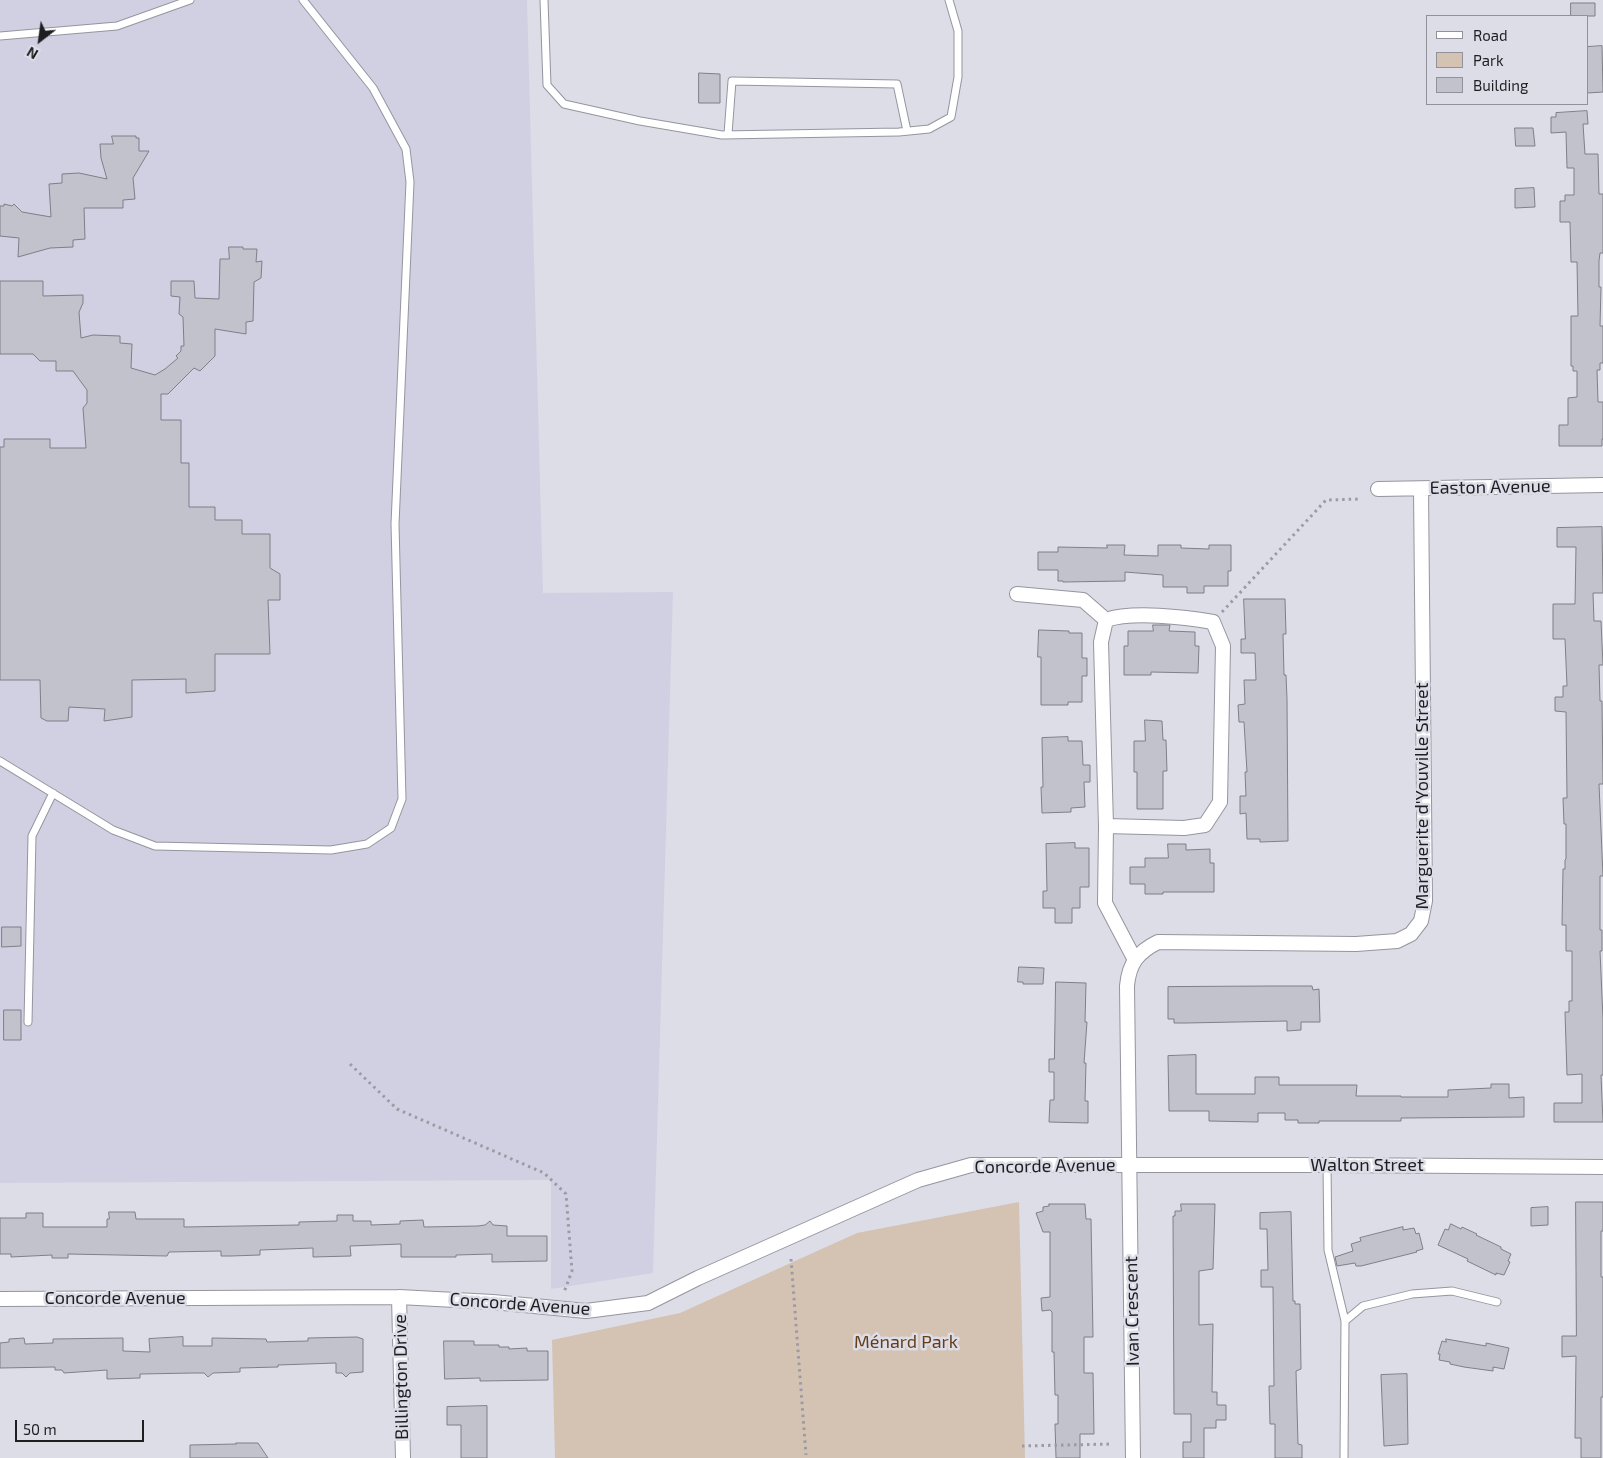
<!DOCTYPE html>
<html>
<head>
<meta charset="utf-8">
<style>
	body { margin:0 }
	#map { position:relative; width:1603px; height:1458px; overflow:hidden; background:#dddde8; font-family:"Exo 2",sans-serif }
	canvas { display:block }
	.legend { position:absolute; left:1426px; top:15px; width:162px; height:90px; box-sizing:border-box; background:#dddde8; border:1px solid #919199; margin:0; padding:6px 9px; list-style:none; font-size:15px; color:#1e1e22 }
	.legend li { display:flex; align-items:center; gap:10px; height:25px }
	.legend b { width:25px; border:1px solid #919199 }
	.north { position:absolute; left:15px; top:15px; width:50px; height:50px; -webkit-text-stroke:4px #dddde8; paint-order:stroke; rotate:210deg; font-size:14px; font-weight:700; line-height:20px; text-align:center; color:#1e1e22 }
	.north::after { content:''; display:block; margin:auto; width:18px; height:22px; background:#1e1e22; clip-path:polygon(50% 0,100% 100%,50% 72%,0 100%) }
	.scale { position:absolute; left:15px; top:1420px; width:129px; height:22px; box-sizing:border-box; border:2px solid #1e1e22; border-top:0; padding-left:6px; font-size:15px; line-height:18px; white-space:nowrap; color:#1e1e22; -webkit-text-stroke:4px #dddde8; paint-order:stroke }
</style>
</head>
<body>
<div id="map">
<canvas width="1603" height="1458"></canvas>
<ul class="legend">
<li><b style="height:6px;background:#fff"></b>Road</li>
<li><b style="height:14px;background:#d4c2b3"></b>Park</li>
<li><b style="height:14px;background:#c2c2cc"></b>Building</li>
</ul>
<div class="north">N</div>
<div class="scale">50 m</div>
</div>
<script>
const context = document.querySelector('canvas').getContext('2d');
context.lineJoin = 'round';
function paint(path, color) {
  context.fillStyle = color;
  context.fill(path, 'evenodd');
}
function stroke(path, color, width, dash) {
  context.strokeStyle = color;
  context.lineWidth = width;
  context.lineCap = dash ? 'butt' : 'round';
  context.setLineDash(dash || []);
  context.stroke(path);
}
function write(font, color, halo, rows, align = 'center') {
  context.font = font + ' "Exo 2",sans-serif';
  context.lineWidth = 5;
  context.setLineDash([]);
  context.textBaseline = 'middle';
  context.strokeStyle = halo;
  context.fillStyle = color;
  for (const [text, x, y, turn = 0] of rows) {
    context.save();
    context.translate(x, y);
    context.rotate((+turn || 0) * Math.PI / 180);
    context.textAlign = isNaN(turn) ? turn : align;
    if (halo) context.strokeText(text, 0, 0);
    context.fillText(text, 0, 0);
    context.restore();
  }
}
paint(new Path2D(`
	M 0,0 L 527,0 L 543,593 L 673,592 L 653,1273 L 551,1289 L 551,1180 L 0,1183 Z`), '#d0d0e2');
paint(new Path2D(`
	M 1019,1202 L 1025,1458 L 555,1458 L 552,1340 L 680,1313 L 857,1233 Z`), '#d4c2b3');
const building = new Path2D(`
	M 1571,3 L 1595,3 L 1595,16 L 1571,16 Z
	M 1602,46 L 1603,92 L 1587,93 L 1587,47 Z
	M 699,73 L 720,74 L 720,103 L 699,103 Z
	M 1587,111 L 1588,124 L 1583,124 L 1585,154 L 1598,154 L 1599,194 L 1603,194 L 1603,253 L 1600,253 L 1599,261 L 1599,287 L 1601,287 L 1600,326 L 1603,326 L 1603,363 L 1600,363 L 1600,370 L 1597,370 L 1598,402 L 1603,402 L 1603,439 L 1602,439 L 1602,446 L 1559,446 L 1559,425 L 1568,425 L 1568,398 L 1577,397 L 1577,371 L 1573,371 L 1573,366 L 1571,366 L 1571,316 L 1578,316 L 1577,262 L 1571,262 L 1570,222 L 1560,222 L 1560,201 L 1565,201 L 1565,195 L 1574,195 L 1574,168 L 1567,168 L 1566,132 L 1551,133 L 1551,117 L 1556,117 L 1556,113 Z
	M 1515,128 L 1533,128 L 1535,146 L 1516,146 Z
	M 112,136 L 136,136 L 136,138 L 139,138 L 139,151 L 149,151 L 133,178 L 135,199 L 123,200 L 123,208 L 84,208 L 85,239 L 73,240 L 73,247 L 50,248 L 18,257 L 19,238 L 0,236 L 0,206 L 4,206 L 4,204 L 12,206 L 14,204 L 22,212 L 51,217 L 49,184 L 62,183 L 62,174 L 79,173 L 107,179 L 101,158 L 100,144 L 113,144 Z
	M 1534,188 L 1535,207 L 1515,208 L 1515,189 Z
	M 229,247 L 243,247 L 243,249 L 257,249 L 256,262 L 262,261 L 261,278 L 254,282 L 253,321 L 246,322 L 246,334 L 215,329 L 215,356 L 200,371 L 194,368 L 168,394 L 161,394 L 161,420 L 181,420 L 181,463 L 189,463 L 189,507 L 215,507 L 215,520 L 242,520 L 242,534 L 270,534 L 270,568 L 280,574 L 280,600 L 268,600 L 270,654 L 215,654 L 215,691 L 186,693 L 186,679 L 132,680 L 132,717 L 104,721 L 105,709 L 69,707 L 68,721 L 47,721 L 41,718 L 40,680 L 0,680 L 0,447 L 4,447 L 4,439 L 50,439 L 50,448 L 86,448 L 83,408 L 87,403 L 87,390 L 73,371 L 56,371 L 56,361 L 40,361 L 33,354 L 0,354 L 0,281 L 43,281 L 43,296 L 83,295 L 83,303 L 79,312 L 81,338 L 93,335 L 120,336 L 120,343 L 132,344 L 131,368 L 155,375 L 165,369 L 178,358 L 176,356 L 181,351 L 181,346 L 184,346 L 183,317 L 179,314 L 180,297 L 171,296 L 171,281 L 194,281 L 195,298 L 219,299 L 220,259 L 229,259 Z
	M 1602,527 L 1603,593 L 1593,593 L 1594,621 L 1601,621 L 1603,665 L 1599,665 L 1600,701 L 1602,701 L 1603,784 L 1599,784 L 1603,876 L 1600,876 L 1600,930 L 1602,930 L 1602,951 L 1600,951 L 1603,1019 L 1603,1075 L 1601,1075 L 1603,1122 L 1554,1122 L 1554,1103 L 1582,1103 L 1582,1074 L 1567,1075 L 1565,1012 L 1569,1012 L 1569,1001 L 1572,1001 L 1572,951 L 1566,951 L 1566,925 L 1562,925 L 1563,869 L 1565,869 L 1565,860 L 1566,859 L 1566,824 L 1564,824 L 1563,798 L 1567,798 L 1566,712 L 1555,711 L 1555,697 L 1563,697 L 1563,686 L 1567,686 L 1565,639 L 1553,639 L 1553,604 L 1575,604 L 1576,547 L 1557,547 L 1557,528 Z
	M 1107,545 L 1125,545 L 1124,555 L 1158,556 L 1158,545 L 1181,545 L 1181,548 L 1209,549 L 1209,545 L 1231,545 L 1231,571 L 1228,571 L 1228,586 L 1204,586 L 1204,593 L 1187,593 L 1187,587 L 1163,587 L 1163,575 L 1125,572 L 1125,581 L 1063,582 L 1063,581 L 1058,581 L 1058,570 L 1038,570 L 1038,552 L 1058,552 L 1058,547 L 1107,548 Z
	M 1244,599 L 1285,599 L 1286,634 L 1283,634 L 1284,675 L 1286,675 L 1287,699 L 1288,841 L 1260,842 L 1260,839 L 1247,839 L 1246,813 L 1240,814 L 1240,796 L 1246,796 L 1245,772 L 1247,772 L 1244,722 L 1239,722 L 1238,705 L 1245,704 L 1244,680 L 1256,680 L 1255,653 L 1241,653 L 1241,639 L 1245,639 Z
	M 1153,625 L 1170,625 L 1169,631 L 1195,632 L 1195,646 L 1199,646 L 1198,673 L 1151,672 L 1151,675 L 1124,675 L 1124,646 L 1128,646 L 1128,631 L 1153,631 Z
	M 1039,630 L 1069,631 L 1069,633 L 1082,633 L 1082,658 L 1087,658 L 1087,676 L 1082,676 L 1082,702 L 1068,702 L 1068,705 L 1041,705 L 1041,657 L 1038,657 Z
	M 1145,720 L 1162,721 L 1163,740 L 1166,740 L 1167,771 L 1163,771 L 1163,809 L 1137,809 L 1137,772 L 1134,772 L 1134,741 L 1145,741 Z
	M 1068,737 L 1068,741 L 1082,741 L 1083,765 L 1090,765 L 1090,782 L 1084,782 L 1085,807 L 1071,808 L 1071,812 L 1042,813 L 1041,787 L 1043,787 L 1042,738 Z
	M 1075,843 L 1075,848 L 1089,848 L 1089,887 L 1080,887 L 1080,908 L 1072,908 L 1072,923 L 1055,923 L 1055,908 L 1043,908 L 1043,891 L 1047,891 L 1046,844 Z
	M 1168,844 L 1186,844 L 1186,850 L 1210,849 L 1210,863 L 1214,863 L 1214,892 L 1163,892 L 1163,894 L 1145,894 L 1145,884 L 1130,884 L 1130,867 L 1145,867 L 1145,858 L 1168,858 Z
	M 2,927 L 21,927 L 21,946 L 2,947 Z
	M 1019,967 L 1044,968 L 1043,984 L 1023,984 L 1023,982 L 1018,982 Z
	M 1056,982 L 1086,983 L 1085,1022 L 1087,1022 L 1084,1063 L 1086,1063 L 1085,1101 L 1088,1101 L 1088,1123 L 1049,1122 L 1050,1100 L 1054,1100 L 1054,1072 L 1049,1072 L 1049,1059 L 1054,1059 Z
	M 1271,986 L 1312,986 L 1313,990 L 1319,989 L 1320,1022 L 1301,1022 L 1301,1030 L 1287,1031 L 1287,1021 L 1186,1023 L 1174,1023 L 1174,1019 L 1168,1019 L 1168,987 Z
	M 4,1010 L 21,1010 L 21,1040 L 4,1040 Z
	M 1196,1055 L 1196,1094 L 1255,1094 L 1255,1077 L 1279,1077 L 1279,1085 L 1357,1085 L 1356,1096 L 1401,1096 L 1401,1097 L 1448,1097 L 1448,1090 L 1491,1088 L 1491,1084 L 1509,1084 L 1509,1098 L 1524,1097 L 1524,1117 L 1401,1118 L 1401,1121 L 1319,1121 L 1319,1123 L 1298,1123 L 1298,1120 L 1285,1120 L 1285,1113 L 1258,1113 L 1258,1122 L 1209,1121 L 1209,1111 L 1169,1111 L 1168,1056 Z
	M 1576,1202 L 1603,1202 L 1603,1231 L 1601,1231 L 1601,1277 L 1603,1277 L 1603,1397 L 1601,1397 L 1601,1458 L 1581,1458 L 1581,1438 L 1575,1438 L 1576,1356 L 1562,1357 L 1562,1336 L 1576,1336 Z
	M 1049,1204 L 1085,1204 L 1086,1219 L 1091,1219 L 1093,1337 L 1084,1337 L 1084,1373 L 1093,1373 L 1094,1434 L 1080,1434 L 1080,1458 L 1056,1458 L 1055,1424 L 1058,1424 L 1058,1395 L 1055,1395 L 1054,1352 L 1052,1352 L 1052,1312 L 1050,1310 L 1042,1311 L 1041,1298 L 1050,1297 L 1050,1232 L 1043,1232 L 1036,1213 L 1043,1211 L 1043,1207 L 1049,1206 Z
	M 1181,1204 L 1215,1204 L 1213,1269 L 1199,1271 L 1199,1325 L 1213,1324 L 1212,1392 L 1217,1392 L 1217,1405 L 1226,1405 L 1226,1420 L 1216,1420 L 1216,1428 L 1204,1428 L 1204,1458 L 1183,1458 L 1183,1442 L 1191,1442 L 1191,1414 L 1174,1414 L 1173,1216 L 1175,1216 L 1175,1211 L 1181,1211 Z
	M 1548,1207 L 1548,1225 L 1531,1226 L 1531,1208 Z
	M 109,1212 L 135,1212 L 136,1219 L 184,1219 L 184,1227 L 299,1225 L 299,1222 L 337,1221 L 337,1215 L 353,1215 L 353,1221 L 371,1221 L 371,1225 L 400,1224 L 400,1221 L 423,1220 L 424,1227 L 478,1226 L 485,1225 L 490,1221 L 493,1225 L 507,1226 L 507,1236 L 547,1236 L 547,1261 L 492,1262 L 492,1254 L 456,1255 L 456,1257 L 401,1257 L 401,1244 L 350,1246 L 351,1256 L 313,1257 L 313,1248 L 260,1250 L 260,1255 L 231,1256 L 221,1256 L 221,1251 L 169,1252 L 167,1256 L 68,1254 L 68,1258 L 52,1258 L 52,1255 L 11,1257 L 11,1254 L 0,1254 L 0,1218 L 26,1218 L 26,1213 L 43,1213 L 43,1227 L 107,1227 L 107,1219 L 109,1219 Z
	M 1291,1212 L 1293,1301 L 1295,1301 L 1295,1304 L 1300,1304 L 1301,1369 L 1296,1371 L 1298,1444 L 1302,1445 L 1302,1458 L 1275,1458 L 1275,1424 L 1270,1424 L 1269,1386 L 1274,1386 L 1273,1287 L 1261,1287 L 1261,1270 L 1268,1270 L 1267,1229 L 1260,1229 L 1260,1213 Z
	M 1451,1224 L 1461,1229 L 1462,1227 L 1477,1234 L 1476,1235 L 1501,1247 L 1501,1249 L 1511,1254 L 1508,1261 L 1510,1262 L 1504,1275 L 1496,1273 L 1496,1275 L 1467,1261 L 1468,1259 L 1438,1245 L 1445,1229 L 1448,1230 Z
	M 1403,1227 L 1403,1230 L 1414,1228 L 1416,1234 L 1419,1233 L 1423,1249 L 1416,1251 L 1417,1252 L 1361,1266 L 1356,1266 L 1355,1263 L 1337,1266 L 1335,1257 L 1353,1251 L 1351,1244 L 1361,1241 L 1360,1238 Z
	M 183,1337 L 183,1346 L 212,1346 L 212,1338 L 266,1339 L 267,1342 L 308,1341 L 308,1338 L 357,1337 L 363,1339 L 363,1372 L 350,1373 L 346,1377 L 342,1373 L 336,1373 L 336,1363 L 278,1365 L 278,1367 L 240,1368 L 240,1372 L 213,1373 L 208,1377 L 204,1373 L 193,1373 L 140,1374 L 140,1378 L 107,1379 L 107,1370 L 64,1373 L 62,1370 L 55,1370 L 55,1367 L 0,1368 L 0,1343 L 9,1342 L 9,1339 L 24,1338 L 25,1344 L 53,1343 L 53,1339 L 123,1338 L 123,1351 L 150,1352 L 149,1339 Z
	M 1446,1339 L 1486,1346 L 1486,1343 L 1509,1348 L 1504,1369 L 1493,1367 L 1493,1371 L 1464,1367 L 1450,1364 L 1450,1362 L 1439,1360 L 1440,1354 L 1438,1354 L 1442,1341 L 1446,1342 Z
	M 444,1341 L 474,1341 L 474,1345 L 499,1345 L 499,1347 L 509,1347 L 509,1349 L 527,1348 L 527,1351 L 548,1351 L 548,1380 L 480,1381 L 480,1378 L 445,1379 Z
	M 1407,1374 L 1408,1444 L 1384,1446 L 1381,1375 Z
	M 487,1406 L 487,1458 L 461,1458 L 461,1425 L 447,1425 L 447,1407 Z
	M 236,1443 L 258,1443 L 268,1458 L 190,1458 L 190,1445 L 236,1444 Z`);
paint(building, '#c2c2cc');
stroke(building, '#7f7f88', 1);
const service = new Path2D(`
	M 544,0 L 547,85 L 564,104 L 640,121 L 722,135 L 899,132 L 929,129 L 951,117 L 958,77 L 958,31 L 949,0
	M 0,36 L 117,26 L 190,0
	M 728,134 L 732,81 L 897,84 L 907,131
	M 0,761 L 113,830 L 155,846 L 331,850 L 367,844 L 391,828 L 402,799 L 395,524 L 410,182 L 406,149 L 373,88 L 303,0
	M 28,1022 L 32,836 L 53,793
	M 1327,1165 L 1328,1250 L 1345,1321 L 1344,1458
	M 1345,1321 L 1363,1306 L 1412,1294 L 1452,1291 L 1497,1302`);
const minor = new Path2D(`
	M 1378,489 L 1603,485
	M 1017,594 L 1083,600 L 1106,620
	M 1106,826 L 1184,828 L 1205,825 L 1220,802 L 1223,646 L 1213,622 C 1185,617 1132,611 1106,620 L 1101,642 L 1106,826 L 1105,903 L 1135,960
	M 399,1297 L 403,1458
	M 0,1299 L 399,1297 L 493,1302 L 586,1311 L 648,1303 L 698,1278 L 918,1180 L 971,1165 L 1327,1165 L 1603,1167
	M 1133,1458 L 1127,986 C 1129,963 1138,952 1158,942 L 1356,944 L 1397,941 L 1411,934 L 1421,921 L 1425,901 L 1421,489`);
stroke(service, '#95959f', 9);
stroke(minor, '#95959f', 16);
stroke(new Path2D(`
	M 1222,612 L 1326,500 L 1360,499
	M 350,1064 L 397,1109 L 544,1173 L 566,1194 L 572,1271 L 564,1292
	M 791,1259 L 806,1455
	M 1022,1446 L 1113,1444`), '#9b9ba4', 3, [2.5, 4]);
stroke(service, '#fff', 7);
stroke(minor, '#fff', 14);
write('18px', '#1e1e22', '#dddde8', [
	["Easton Avenue",1490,487,-1],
	["Marguerite d'Youville Street",1422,796,-90],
	["Walton Street",1367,1165],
	["Concorde Avenue",1045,1166,-1],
	["Concorde Avenue",115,1298],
	["Concorde Avenue",520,1304,4],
	["Ivan Crescent",1132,1311,-91],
	["Billington Drive",401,1377,-91]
]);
write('18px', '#663d17', '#dddde8', [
	["Ménard Park",906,1342]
]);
</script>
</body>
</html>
